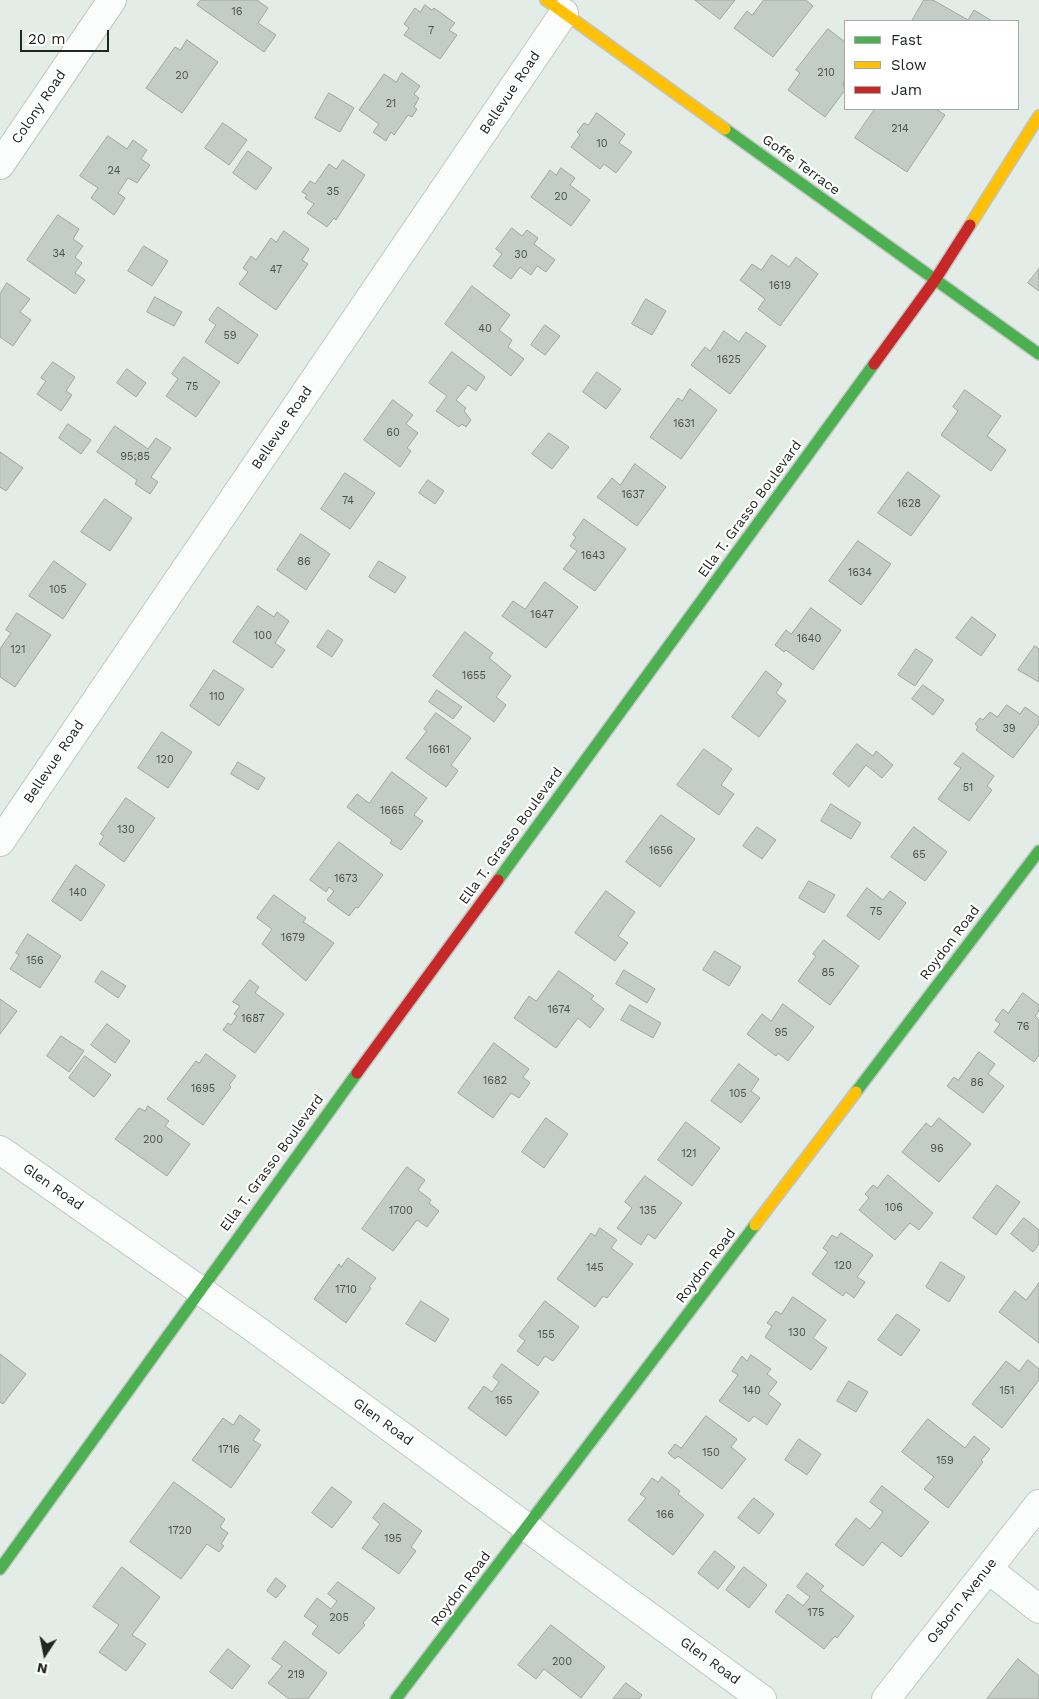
<!DOCTYPE html>
<html>
<head>
<meta charset="utf-8">
<style>
	body { margin:0 }
	#map { position:relative; width:1039px; height:1699px; overflow:hidden; background:#e4ece8; font-family:"Work Sans",sans-serif }
	canvas { display:block }
	.legend { position:absolute; left:844px; top:20px; width:175px; height:90px; box-sizing:border-box; background:#fff; border:1px solid #a6a8a7; margin:0; padding:6px 9px; list-style:none; font-size:15px; color:#202622 }
	.legend li { display:flex; align-items:center; gap:10px; height:25px }
	.legend b { width:25px; border:1px solid #a6a8a7 }
	.north { position:absolute; left:20px; top:1629px; width:50px; height:50px; -webkit-text-stroke:4px #fff; paint-order:stroke; rotate:191deg; font-size:14px; font-weight:700; line-height:20px; text-align:center; color:#202622 }
	.north::after { content:''; display:block; margin:auto; width:18px; height:22px; background:#202622; clip-path:polygon(50% 0,100% 100%,50% 72%,0 100%) }
	.scale { position:absolute; left:20px; top:30px; width:89px; height:22px; box-sizing:border-box; border:2px solid #202622; border-top:0; padding-left:6px; font-size:15px; line-height:18px; white-space:nowrap; color:#202622; -webkit-text-stroke:4px #fff; paint-order:stroke }
</style>
</head>
<body>
<div id="map">
<canvas width="1039" height="1699"></canvas>
<ul class="legend">
<li><b style="height:6px;background:#4caf50"></b>Fast</li>
<li><b style="height:6px;background:#ffc107"></b>Slow</li>
<li><b style="height:6px;background:#c62828"></b>Jam</li>
</ul>
<div class="north">N</div>
<div class="scale">20 m</div>
</div>
<script>
const context = document.querySelector('canvas').getContext('2d');
context.lineJoin = 'round';
function paint(path, color) {
  context.fillStyle = color;
  context.fill(path, 'evenodd');
}
function stroke(path, color, width, dash) {
  context.strokeStyle = color;
  context.lineWidth = width;
  context.lineCap = dash ? 'butt' : 'round';
  context.setLineDash(dash || []);
  context.stroke(path);
}
function write(font, color, halo, rows, align = 'center') {
  context.font = font + ' "Work Sans",sans-serif';
  context.lineWidth = 4.5;
  context.setLineDash([]);
  context.textBaseline = 'middle';
  context.strokeStyle = halo;
  context.fillStyle = color;
  for (const [text, x, y, turn = 0] of rows) {
    context.save();
    context.translate(x, y);
    context.rotate((+turn || 0) * Math.PI / 180);
    context.textAlign = isNaN(turn) ? turn : align;
    if (halo) context.strokeText(text, 0, 0);
    context.fillText(text, 0, 0);
    context.restore();
  }
}
const building = new Path2D(`
	M 201,0 L 257,0 L 268,8 L 258,23 L 276,35 L 264,52 L 197,5 Z
	M 695,0 L 735,0 L 720,19 Z
	M 764,0 L 806,0 L 813,6 L 773,57 L 734,28 L 747,11 L 752,15 Z
	M 924,0 L 933,0 L 968,20 L 974,10 L 992,21 L 912,21 Z
	M 425,5 L 432,10 L 434,8 L 455,23 L 449,30 L 457,35 L 440,59 L 404,35 L 409,28 L 404,24 L 415,8 L 420,12 Z
	M 828,29 L 845,42 L 845,80 L 843,83 L 845,90 L 825,117 L 788,90 L 800,73 L 796,70 Z
	M 187,40 L 218,62 L 182,113 L 146,88 L 175,47 L 180,50 Z
	M 402,73 L 420,86 L 414,94 L 419,98 L 414,107 L 417,109 L 412,117 L 408,115 L 394,135 L 391,132 L 386,141 L 373,132 L 379,124 L 359,110 L 384,74 L 396,82 Z
	M 329,93 L 354,108 L 340,132 L 315,118 Z
	M 875,109 L 936,109 L 945,115 L 907,172 L 855,138 Z
	M 597,113 L 625,134 L 619,143 L 632,152 L 616,173 L 604,164 L 600,169 L 571,147 L 580,135 L 577,132 L 584,123 L 588,125 Z
	M 223,123 L 247,140 L 229,165 L 205,148 Z
	M 108,136 L 127,149 L 133,140 L 147,150 L 141,159 L 150,165 L 137,183 L 128,178 L 118,193 L 125,198 L 114,215 L 91,198 L 98,188 L 80,176 Z
	M 248,151 L 272,168 L 256,190 L 233,173 Z
	M 343,160 L 365,175 L 336,220 L 334,218 L 327,227 L 307,213 L 314,204 L 305,198 L 307,195 L 302,192 L 310,181 L 315,184 L 329,164 L 336,169 Z
	M 561,168 L 575,178 L 570,185 L 590,200 L 571,226 L 531,197 L 550,170 L 556,175 Z
	M 58,215 L 79,229 L 73,239 L 83,246 L 75,257 L 82,263 L 75,273 L 85,280 L 75,294 L 27,260 Z
	M 512,228 L 522,236 L 527,230 L 538,238 L 534,244 L 555,260 L 546,272 L 537,266 L 531,275 L 520,267 L 511,279 L 493,266 L 502,254 L 496,249 Z
	M 284,231 L 309,249 L 302,260 L 308,264 L 276,310 L 239,284 L 248,272 L 243,268 L 251,256 L 256,260 L 271,238 L 276,242 Z
	M 144,246 L 168,261 L 152,286 L 128,271 Z
	M 772,255 L 789,267 L 796,257 L 818,274 L 780,326 L 758,309 L 765,299 L 740,280 L 752,264 L 761,270 Z
	M 1039,269 L 1039,291 L 1028,283 Z
	M 7,283 L 30,299 L 20,312 L 31,320 L 13,346 L 0,337 L 0,294 Z
	M 472,286 L 510,315 L 499,330 L 512,340 L 508,347 L 524,359 L 511,376 L 445,324 Z
	M 155,297 L 182,312 L 174,326 L 147,312 Z
	M 646,299 L 666,311 L 652,335 L 632,324 Z
	M 218,307 L 258,335 L 238,364 L 205,342 L 216,325 L 209,320 Z
	M 545,325 L 560,336 L 545,355 L 531,345 Z
	M 724,331 L 739,342 L 746,332 L 766,346 L 730,394 L 691,365 L 705,347 L 710,351 Z
	M 452,352 L 485,377 L 476,391 L 468,385 L 456,400 L 466,408 L 464,411 L 471,420 L 466,427 L 462,424 L 459,427 L 436,411 L 447,396 L 429,383 Z
	M 184,357 L 220,382 L 196,417 L 166,396 L 178,379 L 172,374 Z
	M 53,362 L 75,377 L 66,391 L 72,395 L 61,411 L 37,394 L 46,381 L 41,378 Z
	M 127,369 L 146,383 L 136,397 L 117,383 Z
	M 597,372 L 621,389 L 606,409 L 583,392 Z
	M 690,389 L 717,410 L 681,459 L 650,437 L 678,398 L 682,401 Z
	M 965,390 L 1001,416 L 987,436 L 1006,450 L 991,471 L 941,435 L 958,411 L 953,407 Z
	M 393,400 L 413,415 L 406,424 L 418,433 L 407,448 L 411,451 L 400,467 L 364,440 Z
	M 68,424 L 91,440 L 81,454 L 59,438 Z
	M 115,426 L 148,449 L 156,438 L 171,448 L 151,477 L 158,482 L 150,494 L 135,484 L 137,480 L 97,452 Z
	M 549,433 L 569,447 L 552,469 L 532,454 Z
	M 0,452 L 23,468 L 6,491 L 0,487 Z
	M 635,464 L 666,487 L 637,526 L 597,497 L 612,478 L 620,485 Z
	M 908,472 L 940,496 L 911,536 L 878,513 Z
	M 345,473 L 375,493 L 350,529 L 321,509 Z
	M 428,480 L 444,491 L 435,504 L 419,493 Z
	M 105,499 L 132,518 L 110,551 L 81,532 Z
	M 584,519 L 626,549 L 595,591 L 563,569 L 577,551 L 570,546 L 576,537 L 573,535 Z
	M 301,534 L 330,554 L 306,590 L 277,570 Z
	M 858,541 L 891,564 L 861,605 L 829,581 Z
	M 54,561 L 86,584 L 63,619 L 29,596 Z
	M 379,561 L 406,577 L 395,593 L 369,577 Z
	M 545,582 L 578,607 L 546,648 L 502,616 L 513,601 L 525,609 Z
	M 258,606 L 274,617 L 277,612 L 289,621 L 275,643 L 285,650 L 272,668 L 233,642 Z
	M 811,608 L 841,630 L 813,670 L 786,650 L 784,652 L 775,645 L 786,630 L 791,634 Z
	M 17,613 L 51,635 L 15,687 L 0,677 L 0,649 L 11,633 L 6,630 Z
	M 972,617 L 996,635 L 981,656 L 956,638 Z
	M 328,630 L 343,640 L 332,657 L 317,647 Z
	M 465,632 L 493,653 L 489,658 L 511,676 L 496,697 L 506,705 L 494,722 L 433,676 Z
	M 1035,646 L 1039,649 L 1039,682 L 1018,670 Z
	M 916,649 L 933,660 L 915,686 L 898,675 Z
	M 214,670 L 244,689 L 219,726 L 190,706 Z
	M 766,671 L 782,684 L 776,693 L 786,701 L 759,737 L 732,717 Z
	M 923,685 L 944,700 L 933,715 L 912,699 Z
	M 437,690 L 462,707 L 453,719 L 429,702 Z
	M 1007,705 L 1020,714 L 1025,707 L 1039,717 L 1039,724 L 1013,758 L 976,730 L 978,727 L 975,724 L 980,718 L 983,720 L 990,712 L 997,717 Z
	M 436,713 L 471,738 L 451,765 L 458,771 L 446,787 L 406,758 L 427,731 L 424,729 Z
	M 162,732 L 192,752 L 168,788 L 138,768 Z
	M 857,744 L 873,756 L 876,751 L 893,765 L 882,778 L 866,765 L 849,787 L 833,774 Z
	M 704,749 L 732,769 L 721,785 L 734,794 L 719,815 L 677,785 Z
	M 963,753 L 994,776 L 987,786 L 992,790 L 969,821 L 938,799 L 961,768 L 954,764 Z
	M 238,762 L 265,778 L 258,790 L 231,774 Z
	M 392,772 L 427,798 L 414,815 L 423,821 L 401,850 L 390,843 L 392,840 L 347,807 L 357,794 L 369,803 Z
	M 126,798 L 155,818 L 124,862 L 99,844 L 104,836 L 101,834 Z
	M 831,804 L 861,823 L 851,839 L 821,821 Z
	M 661,815 L 695,839 L 660,887 L 626,862 Z
	M 757,827 L 776,840 L 762,859 L 743,846 Z
	M 914,827 L 947,852 L 925,881 L 891,857 Z
	M 339,842 L 383,875 L 358,908 L 356,907 L 349,916 L 327,900 L 334,891 L 329,887 L 326,892 L 310,880 Z
	M 76,865 L 105,885 L 81,921 L 52,901 Z
	M 809,881 L 835,895 L 824,913 L 799,898 Z
	M 867,888 L 883,900 L 890,891 L 906,903 L 879,940 L 847,916 Z
	M 606,891 L 635,912 L 618,936 L 628,943 L 615,961 L 575,933 Z
	M 274,895 L 306,918 L 303,922 L 305,923 L 334,943 L 306,981 L 262,944 L 272,929 L 257,918 Z
	M 28,934 L 61,956 L 40,988 L 10,969 L 19,955 L 16,953 Z
	M 824,940 L 859,966 L 830,1005 L 798,981 L 816,956 L 813,954 Z
	M 715,951 L 741,967 L 729,986 L 703,970 Z
	M 624,970 L 655,989 L 647,1003 L 616,984 Z
	M 102,971 L 126,986 L 118,998 L 95,982 Z
	M 559,971 L 594,996 L 591,999 L 604,1009 L 590,1028 L 578,1018 L 556,1048 L 514,1018 L 529,996 L 536,1001 Z
	M 250,980 L 259,987 L 255,993 L 284,1014 L 255,1053 L 223,1030 L 228,1023 L 231,1025 L 237,1016 L 234,1014 L 240,1006 L 233,1002 Z
	M 1023,993 L 1039,1005 L 1039,1011 L 1035,1016 L 1039,1020 L 1039,1055 L 1034,1062 L 994,1032 L 1000,1024 L 995,1020 L 1003,1009 L 1008,1013 Z
	M 0,999 L 17,1011 L 0,1034 Z
	M 783,1004 L 814,1027 L 788,1061 L 778,1053 L 776,1056 L 747,1034 L 762,1014 L 771,1021 Z
	M 630,1005 L 661,1023 L 653,1038 L 621,1020 Z
	M 107,1024 L 130,1041 L 115,1063 L 91,1045 Z
	M 61,1036 L 84,1051 L 69,1072 L 47,1056 Z
	M 494,1043 L 529,1069 L 523,1077 L 530,1083 L 519,1098 L 511,1093 L 493,1118 L 458,1093 Z
	M 979,1052 L 995,1064 L 988,1074 L 1004,1086 L 983,1113 L 947,1086 L 954,1077 L 958,1080 Z
	M 206,1054 L 236,1076 L 229,1085 L 231,1087 L 203,1125 L 167,1099 L 196,1061 L 199,1063 Z
	M 85,1056 L 111,1075 L 94,1097 L 69,1078 Z
	M 739,1064 L 759,1079 L 751,1091 L 760,1098 L 741,1123 L 711,1101 Z
	M 148,1106 L 169,1121 L 165,1126 L 190,1144 L 167,1176 L 115,1139 L 139,1108 L 145,1111 Z
	M 546,1118 L 568,1134 L 544,1168 L 522,1152 Z
	M 939,1118 L 971,1144 L 939,1182 L 902,1152 L 926,1123 L 931,1127 Z
	M 686,1122 L 720,1148 L 692,1186 L 658,1160 Z
	M 407,1167 L 425,1180 L 418,1190 L 431,1200 L 429,1203 L 439,1211 L 427,1227 L 417,1220 L 393,1251 L 362,1229 Z
	M 888,1175 L 933,1213 L 919,1230 L 910,1223 L 895,1240 L 859,1210 L 869,1198 L 865,1194 L 873,1185 L 877,1188 Z
	M 645,1176 L 682,1203 L 655,1239 L 648,1234 L 641,1245 L 617,1228 L 632,1208 L 625,1202 Z
	M 997,1185 L 1020,1202 L 996,1235 L 973,1218 Z
	M 1024,1218 L 1039,1230 L 1039,1244 L 1033,1252 L 1011,1234 Z
	M 600,1228 L 617,1240 L 611,1248 L 633,1264 L 607,1298 L 603,1296 L 595,1307 L 557,1279 L 591,1233 L 595,1236 Z
	M 841,1233 L 873,1255 L 857,1277 L 865,1282 L 854,1298 L 846,1292 L 843,1296 L 812,1274 L 828,1252 L 823,1248 L 832,1235 L 837,1238 Z
	M 348,1258 L 376,1278 L 369,1287 L 371,1288 L 346,1323 L 314,1299 L 339,1264 L 341,1267 Z
	M 941,1262 L 965,1277 L 949,1302 L 926,1287 Z
	M 1039,1283 L 1039,1343 L 999,1312 L 1015,1291 L 1026,1300 Z
	M 793,1297 L 826,1320 L 813,1338 L 827,1348 L 811,1370 L 765,1337 L 772,1326 L 767,1323 L 776,1311 L 781,1314 Z
	M 421,1301 L 449,1319 L 435,1342 L 406,1324 Z
	M 545,1301 L 579,1327 L 553,1361 L 545,1356 L 538,1366 L 517,1351 L 525,1341 L 519,1336 Z
	M 897,1314 L 920,1330 L 901,1356 L 878,1340 Z
	M 0,1354 L 26,1374 L 3,1404 L 0,1402 Z
	M 751,1355 L 771,1369 L 767,1374 L 777,1382 L 768,1394 L 781,1404 L 767,1425 L 754,1416 L 749,1422 L 719,1401 L 738,1375 L 732,1371 L 742,1356 L 747,1361 Z
	M 1028,1360 L 1039,1369 L 1039,1380 L 1002,1428 L 972,1404 L 1006,1361 L 1019,1371 Z
	M 502,1364 L 539,1392 L 506,1436 L 468,1408 L 484,1386 L 492,1392 L 499,1382 L 493,1377 Z
	M 849,1381 L 868,1392 L 856,1412 L 837,1401 Z
	M 240,1415 L 260,1430 L 253,1440 L 261,1445 L 231,1488 L 192,1460 L 223,1418 L 233,1425 Z
	M 706,1416 L 737,1439 L 731,1447 L 746,1459 L 722,1489 L 678,1456 L 675,1459 L 668,1453 L 675,1444 L 681,1448 Z
	M 928,1419 L 965,1448 L 974,1436 L 990,1449 L 981,1460 L 983,1462 L 948,1508 L 924,1489 L 934,1477 L 902,1452 Z
	M 799,1439 L 821,1454 L 807,1475 L 785,1460 Z
	M 662,1477 L 680,1491 L 678,1494 L 704,1515 L 673,1555 L 628,1520 L 646,1498 L 640,1494 L 652,1478 L 658,1482 Z
	M 174,1482 L 225,1519 L 220,1527 L 228,1533 L 221,1544 L 224,1546 L 219,1552 L 207,1544 L 181,1579 L 130,1542 Z
	M 882,1486 L 929,1522 L 901,1557 L 882,1542 L 863,1566 L 835,1545 L 856,1518 L 870,1529 L 883,1512 L 870,1502 Z
	M 332,1487 L 352,1502 L 332,1528 L 312,1513 Z
	M 754,1498 L 774,1514 L 759,1534 L 738,1518 Z
	M 384,1503 L 422,1531 L 411,1547 L 416,1551 L 399,1574 L 362,1548 L 380,1524 L 373,1518 Z
	M 715,1551 L 735,1567 L 718,1589 L 698,1573 Z
	M 122,1567 L 160,1597 L 132,1635 L 146,1644 L 126,1671 L 99,1652 L 119,1625 L 93,1607 Z
	M 744,1567 L 767,1585 L 749,1608 L 726,1590 Z
	M 807,1573 L 824,1586 L 820,1590 L 854,1616 L 837,1638 L 835,1636 L 824,1649 L 775,1612 L 788,1594 L 803,1606 L 810,1597 L 797,1587 Z
	M 276,1578 L 286,1586 L 276,1598 L 267,1591 Z
	M 338,1582 L 375,1608 L 363,1623 L 365,1625 L 339,1654 L 312,1634 L 318,1626 L 304,1616 L 317,1598 L 331,1609 L 337,1601 L 328,1594 Z
	M 551,1625 L 605,1667 L 581,1698 L 544,1669 L 536,1679 L 518,1665 Z
	M 285,1641 L 327,1673 L 308,1699 L 289,1699 L 268,1683 L 282,1666 L 272,1659 Z
	M 228,1649 L 250,1666 L 232,1689 L 210,1672 Z
	M 1018,1659 L 1039,1676 L 1039,1699 L 987,1699 Z
	M 626,1683 L 642,1695 L 639,1699 L 613,1699 Z`);
paint(building, '#c3cdc8');
stroke(building, '#9fa5a2', 1);
const street = new Path2D(`
	M 0,165 L 112,0
	M 0,842 L 564,13
	M 0,1150 L 251,1326 L 762,1699
	M 988,1569 L 1039,1609
	M 886,1699 L 1039,1504`);
const fast = new Path2D(`
	M 725,129 L 1039,354
	M 498,880 L 874,364
	M 856,1092 L 1039,851
	M 0,1569 L 357,1073
	M 396,1699 L 755,1225`);
const slow = new Path2D(`
	M 546,0 L 725,129
	M 970,225 L 1039,116
	M 755,1225 L 856,1092`);
const jam = new Path2D(`
	M 874,364 L 935,280 L 970,225
	M 357,1073 L 498,880`);
stroke(street, '#c0c7c3', 30);
stroke(fast, '#c0c7c3', 14);
stroke(slow, '#c0c7c3', 14);
stroke(jam, '#c0c7c3', 14);
stroke(street, '#fbfcfc', 28);
stroke(fast, '#4caf50', 11);
stroke(slow, '#ffc107', 11);
stroke(jam, '#c62828', 11);
write('11px', '#49504c', null, [
	["16",237,12],
	["7",431,31],
	["210",826,73],
	["20",182,76],
	["21",391,104],
	["214",900,129],
	["10",602,144],
	["24",114,171],
	["35",333,192],
	["20",561,197],
	["34",59,254],
	["30",521,255],
	["47",276,270],
	["1619",780,286],
	["40",485,329],
	["59",230,336],
	["1625",729,360],
	["75",192,387],
	["1631",684,424],
	["60",393,433],
	["95;85",135,457],
	["1637",633,495],
	["74",348,501],
	["1628",909,504],
	["1643",593,556],
	["86",304,562],
	["1634",860,573],
	["105",58,590],
	["1647",542,615],
	["100",263,636],
	["1640",809,639],
	["121",18,650],
	["1655",474,676],
	["110",217,697],
	["39",1009,729],
	["1661",439,750],
	["120",165,760],
	["51",968,788],
	["1665",392,811],
	["130",126,830],
	["1656",661,851],
	["65",919,855],
	["1673",346,879],
	["140",78,893],
	["75",876,912],
	["1679",293,938],
	["156",35,961],
	["85",828,973],
	["1674",559,1010],
	["1687",253,1019],
	["76",1023,1027],
	["95",781,1033],
	["1682",495,1081],
	["86",977,1083],
	["1695",203,1089],
	["105",738,1094],
	["200",153,1140],
	["96",937,1149],
	["121",689,1154],
	["106",894,1208],
	["1700",401,1211],
	["135",648,1211],
	["120",843,1266],
	["145",595,1268],
	["1710",346,1290],
	["130",797,1333],
	["155",546,1335],
	["140",752,1391],
	["151",1007,1391],
	["165",504,1401],
	["1716",229,1450],
	["150",711,1453],
	["159",945,1461],
	["166",665,1515],
	["1720",180,1531],
	["195",393,1539],
	["175",816,1613],
	["205",339,1618],
	["200",562,1662],
	["219",296,1675]
]);
write('14px', '#202622', '#fff', [
	["Bellevue Road",510,93,-56],
	["Colony Road",39,107,-56],
	["Goffe Terrace",801,165,36],
	["Bellevue Road",282,428,-56],
	["Ella T. Grasso Boulevard",750,509,-54],
	["Bellevue Road",54,762,-56],
	["Ella T. Grasso Boulevard",511,836,-54],
	["Roydon Road",950,943,-53],
	["Ella T. Grasso Boulevard",272,1163,-54],
	["Glen Road",53,1187,35],
	["Roydon Road",706,1266,-53],
	["Glen Road",383,1422,36],
	["Roydon Road",461,1589,-53],
	["Osborn Avenue",962,1601,-52],
	["Glen Road",710,1661,36]
]);
</script>
</body>
</html>
